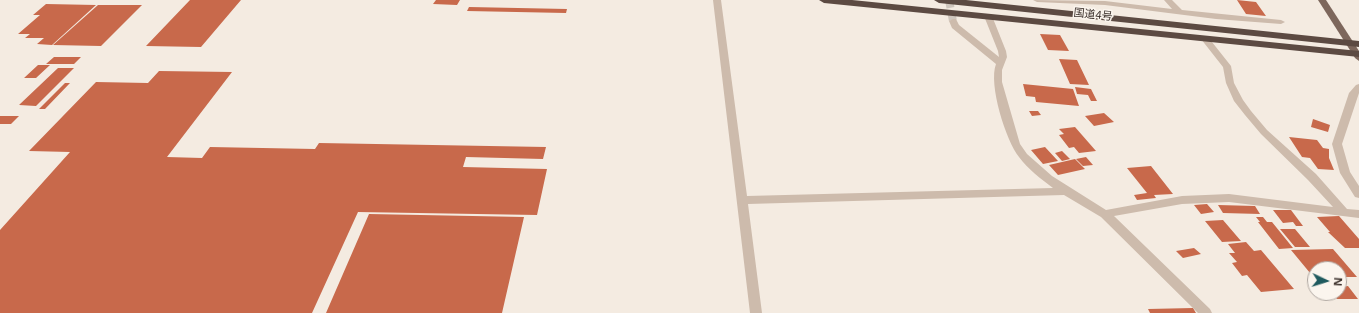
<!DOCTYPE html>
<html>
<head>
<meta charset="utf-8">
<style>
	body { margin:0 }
	#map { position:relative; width:1359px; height:313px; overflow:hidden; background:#f4ebe1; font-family:"Noto Sans",sans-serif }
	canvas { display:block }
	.north { position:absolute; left:1307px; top:261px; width:40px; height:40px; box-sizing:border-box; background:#fbf5ee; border:1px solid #aea6a0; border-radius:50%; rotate:94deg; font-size:11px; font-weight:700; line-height:16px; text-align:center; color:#3b302b }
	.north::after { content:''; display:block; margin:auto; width:14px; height:18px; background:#1f5a5e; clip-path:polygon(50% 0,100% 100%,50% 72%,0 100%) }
</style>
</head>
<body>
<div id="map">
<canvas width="1359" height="313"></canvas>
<div class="north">N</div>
</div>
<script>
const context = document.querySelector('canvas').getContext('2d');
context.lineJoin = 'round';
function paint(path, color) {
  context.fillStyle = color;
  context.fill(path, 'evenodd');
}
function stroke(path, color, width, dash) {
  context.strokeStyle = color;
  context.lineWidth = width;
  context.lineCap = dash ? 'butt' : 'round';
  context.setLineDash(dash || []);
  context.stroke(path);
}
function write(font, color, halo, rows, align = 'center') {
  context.font = font + ' "Noto Sans","Noto Sans JP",sans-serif';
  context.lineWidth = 3;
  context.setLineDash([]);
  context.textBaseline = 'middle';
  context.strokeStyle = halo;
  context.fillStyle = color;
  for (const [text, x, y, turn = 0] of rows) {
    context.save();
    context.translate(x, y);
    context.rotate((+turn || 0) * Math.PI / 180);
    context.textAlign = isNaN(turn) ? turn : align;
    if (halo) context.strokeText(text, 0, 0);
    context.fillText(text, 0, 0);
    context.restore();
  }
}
paint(new Path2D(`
	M 190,0 L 241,0 L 201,47 L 146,46 Z
	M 436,0 L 460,0 L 457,5 L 433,4 Z
	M 1237,0 L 1256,2 L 1266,16 L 1246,14 Z
	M 46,4 L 96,5 L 52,45 L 37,44 L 44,38 L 25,38 L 30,34 L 18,34 L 40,15 L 33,15 Z
	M 98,5 L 142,5 L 101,46 L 53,45 Z
	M 469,7 L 567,9 L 566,13 L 467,11 Z
	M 1040,34 L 1060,35 L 1069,51 L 1048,50 Z
	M 54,57 L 81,57 L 74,64 L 46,64 Z
	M 1059,59 L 1077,60 L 1089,85 L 1070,84 Z
	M 38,65 L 50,65 L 36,78 L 24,78 Z
	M 58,68 L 74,68 L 36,106 L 19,105 Z
	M 159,71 L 232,72 L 167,157 L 202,158 L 210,147 L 315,149 L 319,143 L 546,147 L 543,159 L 466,157 L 463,167 L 547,169 L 537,215 L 358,212 L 312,313 L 0,313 L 0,230 L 70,152 L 29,151 L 96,82 L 148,83 Z
	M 65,83 L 70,83 L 45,109 L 39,109 Z
	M 1023,84 L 1073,89 L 1079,106 L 1036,102 L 1035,97 L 1026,96 Z
	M 1075,87 L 1091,89 L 1097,101 L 1091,101 L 1088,95 L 1077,94 Z
	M 1029,111 L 1038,111 L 1041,115 L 1032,116 Z
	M 1104,113 L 1114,122 L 1094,126 L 1085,116 Z
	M 0,116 L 19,116 L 11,124 L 0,124 Z
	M 1313,119 L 1330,125 L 1328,132 L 1311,127 Z
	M 1075,127 L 1096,151 L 1079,153 L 1074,147 L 1069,148 L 1059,135 L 1064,134 L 1059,129 Z
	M 1289,137 L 1317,140 L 1323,148 L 1329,149 L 1329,158 L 1334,170 L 1318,169 L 1310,158 L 1302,157 Z
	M 1045,147 L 1058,161 L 1043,164 L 1031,150 Z
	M 1062,151 L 1070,159 L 1062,161 L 1055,153 Z
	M 1086,157 L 1093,165 L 1083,166 L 1076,159 Z
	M 1075,159 L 1085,169 L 1058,175 L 1049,165 Z
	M 1151,166 L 1173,194 L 1154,195 L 1156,198 L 1137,200 L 1134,195 L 1147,193 L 1127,168 Z
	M 1207,204 L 1214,212 L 1201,214 L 1194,205 Z
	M 1218,205 L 1255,206 L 1260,214 L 1223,213 Z
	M 1273,210 L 1291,210 L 1303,226 L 1296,226 L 1293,222 L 1283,223 Z
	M 369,214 L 524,217 L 502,313 L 326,313 Z
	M 1339,216 L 1359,239 L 1359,248 L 1345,248 L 1328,232 L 1330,232 L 1317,217 Z
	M 1256,217 L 1263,217 L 1267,222 L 1272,222 L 1293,248 L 1279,249 L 1258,222 L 1260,222 Z
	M 1223,220 L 1241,241 L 1222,242 L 1205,221 Z
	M 1280,229 L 1295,229 L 1310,247 L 1295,247 Z
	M 1246,242 L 1254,251 L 1261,250 L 1294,289 L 1261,292 L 1247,275 L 1242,276 L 1232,263 L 1237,262 L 1229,253 L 1235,253 L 1228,244 Z
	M 1194,248 L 1201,254 L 1183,258 L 1176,251 Z
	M 1333,249 L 1357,277 L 1339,277 L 1339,269 L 1315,269 L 1315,279 L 1291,250 Z
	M 1348,286 L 1358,299 L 1337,299 L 1332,293 L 1339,293 L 1339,287 Z
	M 1193,308 L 1196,313 L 1150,313 L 1148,309 Z`), '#c8694b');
stroke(new Path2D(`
	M 949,0 L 953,21`), '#cfc6bd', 8, [8, 4.5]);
paint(new Path2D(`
	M 713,0 L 721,0 L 747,196 L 1053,188 C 1041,179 1028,169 1019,157 C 1006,141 988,84 996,64 L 952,28 L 949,21 L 953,19 L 956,19 L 959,25 L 999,57 L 998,51 L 984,16 L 988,14 L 992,16 L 1006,51 L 1007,57 L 1002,70 L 1002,82 L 1020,144 L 1027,154 L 1052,176 L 1106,210 L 1182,196 L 1229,194 L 1333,207 L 1308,180 L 1261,134 L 1245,115 L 1234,101 L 1226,83 L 1223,67 L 1201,39 L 1205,36 L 1208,37 L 1231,66 L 1234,83 L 1243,100 L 1251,111 L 1267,130 L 1316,174 L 1347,209 L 1359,210 L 1359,218 L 1229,202 L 1182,204 L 1114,216 L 1210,309 L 1212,313 L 1198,313 L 1101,217 L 1064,195 L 748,204 L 762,313 L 750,313 Z
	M 1033,0 L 1105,1 L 1172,9 L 1164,0 L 1172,0 L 1182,10 L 1281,20 L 1285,22 L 1281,24 L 1216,19 L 1105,5 L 1037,2 Z
	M 1359,84 L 1359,93 L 1342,144 L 1350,172 L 1359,186 L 1359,198 L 1355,197 L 1340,173 L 1332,144 L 1349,93 L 1356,85 Z`), '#cdbbac');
paint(new Path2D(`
	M 1318,0 L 1326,0 L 1359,51 L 1359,61 L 1355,58 Z`), '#7d675c');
paint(new Path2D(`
	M 819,0 L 852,0 L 1359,51 L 1359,57 L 824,3 Z
	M 934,0 L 966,0 L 1359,41 L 1359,47 L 939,3 Z`), '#5c4a42');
write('11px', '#3b302b', '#fbf5ee', [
	["国道4号",1093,15,6]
]);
</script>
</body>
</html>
